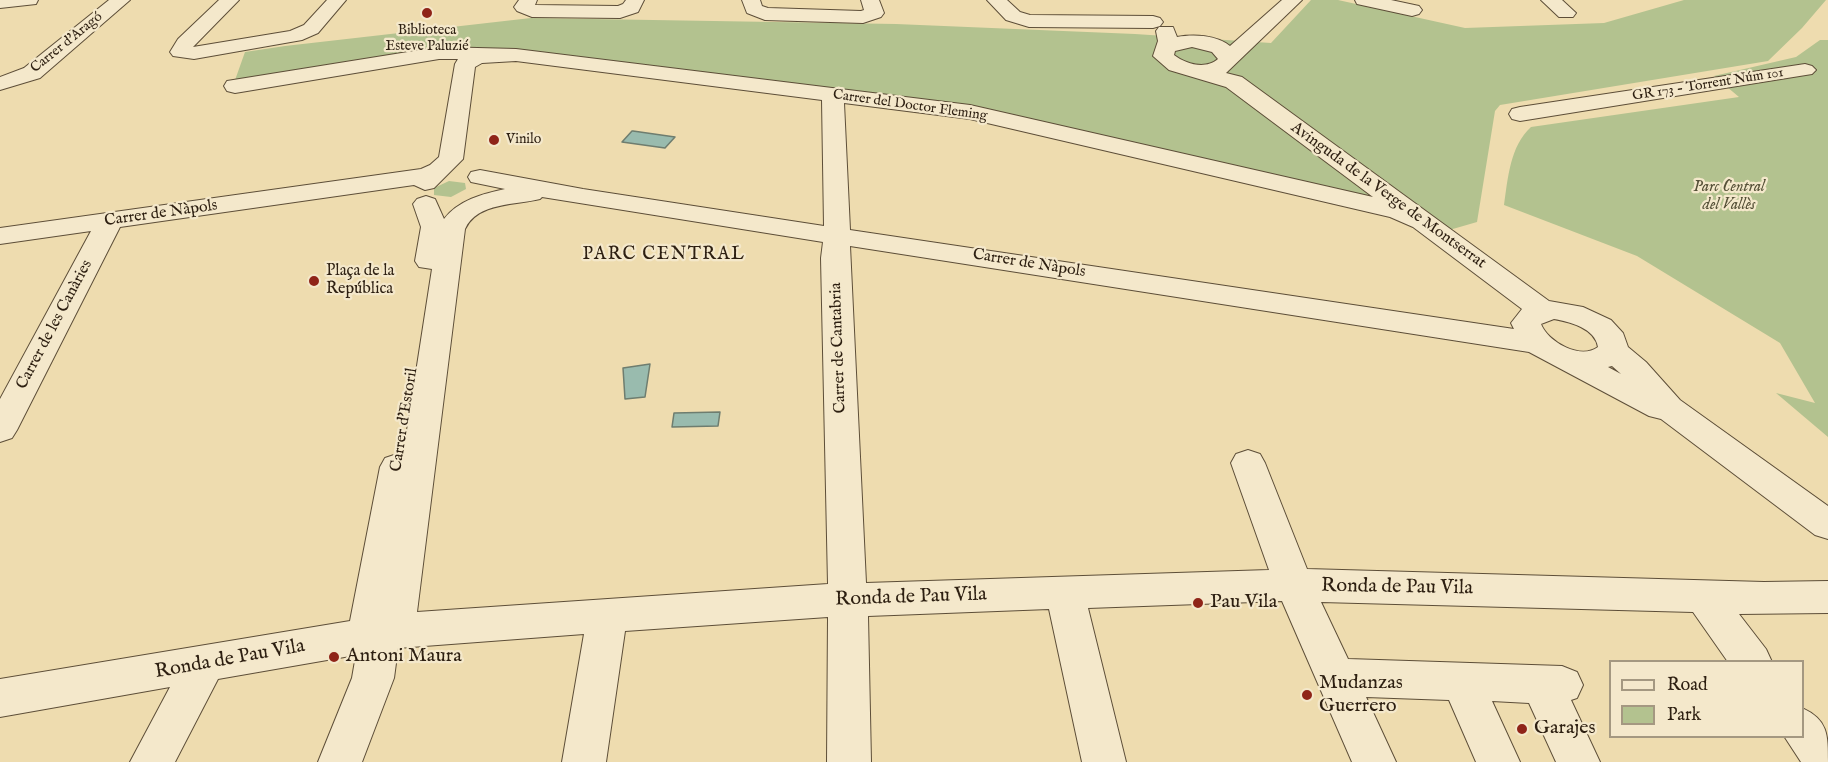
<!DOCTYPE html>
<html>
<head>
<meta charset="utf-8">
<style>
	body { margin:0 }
	#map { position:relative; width:1828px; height:762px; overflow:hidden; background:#eedcaf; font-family:"IM FELL English",serif }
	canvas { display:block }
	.legend { position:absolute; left:1609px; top:660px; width:195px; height:78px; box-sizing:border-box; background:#f4e8cb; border:2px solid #a49881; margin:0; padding:8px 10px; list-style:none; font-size:18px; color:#2d1f11 }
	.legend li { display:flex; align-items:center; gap:12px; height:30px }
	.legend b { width:30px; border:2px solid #a49881 }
</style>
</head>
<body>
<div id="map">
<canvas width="1828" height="762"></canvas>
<ul class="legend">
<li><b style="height:8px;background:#f4e8cb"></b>Road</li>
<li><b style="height:16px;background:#b3c28f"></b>Park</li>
</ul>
</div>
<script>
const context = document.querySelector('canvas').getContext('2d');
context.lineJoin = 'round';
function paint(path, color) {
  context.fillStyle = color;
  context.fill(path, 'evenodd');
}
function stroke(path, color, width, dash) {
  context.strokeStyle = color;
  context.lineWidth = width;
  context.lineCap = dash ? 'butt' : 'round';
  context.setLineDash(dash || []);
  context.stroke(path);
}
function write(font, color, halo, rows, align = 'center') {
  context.font = font + ' "IM FELL English",serif';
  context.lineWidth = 4.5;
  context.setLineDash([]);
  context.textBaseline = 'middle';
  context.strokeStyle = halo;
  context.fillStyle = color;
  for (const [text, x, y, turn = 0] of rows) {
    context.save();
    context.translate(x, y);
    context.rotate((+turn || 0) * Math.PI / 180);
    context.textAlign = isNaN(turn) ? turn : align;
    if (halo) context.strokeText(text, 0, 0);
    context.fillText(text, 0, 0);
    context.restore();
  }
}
paint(new Path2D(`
	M 1311,0 L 1338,0 L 1465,28 L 1604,23 L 1684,0 L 1826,0 L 1802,28 L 1768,61 L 1500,105 L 1495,111 L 1477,222 L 1439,233 L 1423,222 L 971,112 L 516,55 L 412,54 L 234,83 L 245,52 L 285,46 L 531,18 L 896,24 L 1135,34 L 1271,43 Z
	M 1820,40 L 1828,40 L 1828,437 L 1776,393 L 1815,403 L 1780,343 L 1637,256 L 1504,205 C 1508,178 1510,146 1531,127 L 1739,97 L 1714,76 L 1796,57 Z
	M 449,181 L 465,183 L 466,189 L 451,197 L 434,195 L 434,188 Z`), '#b3c28f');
const water = new Path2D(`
	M 632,131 L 633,131 L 675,137 L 665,148 L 622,142 Z
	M 650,364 L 645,397 L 625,399 L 623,368 Z
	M 720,412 L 718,426 L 672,427 L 674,413 Z`);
paint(water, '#99bbae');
stroke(water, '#6e7d6f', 1.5);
const minor = new Path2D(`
	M 0,0 L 38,0 L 36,4 L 0,8 Z
	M 109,0 L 130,0 L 40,78 L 0,90 L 0,77 L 24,68 Z
	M 219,0 L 239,0 L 193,47 L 290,31 L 304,25 L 327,0 L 346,0 L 318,33 L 302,40 L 194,59 L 173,56 L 170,52 L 178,39 Z
	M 519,0 L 537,0 L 535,5 L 618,6 L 623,4 L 626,0 L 644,0 L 638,12 L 620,18 L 532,17 L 517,11 L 514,7 Z
	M 742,0 L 760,0 L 762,6 L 768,8 L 861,11 L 864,10 L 861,0 L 879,0 L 884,13 L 881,17 L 863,23 L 765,20 L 747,13 Z
	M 987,0 L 1007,0 L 1020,12 L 1030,15 L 1153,16 L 1160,18 L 1163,22 L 1160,26 L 1153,28 L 1029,27 L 1006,20 Z
	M 1282,0 L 1302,0 L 1226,73 L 1242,77 L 1549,301 L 1583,307 L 1611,320 L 1623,333 L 1628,347 L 1646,362 L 1680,400 L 1828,506 L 1828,539 L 1815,535 L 1661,419 L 1649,416 L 1529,352 L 850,246 L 866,583 L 1269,570 L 1231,463 L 1236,454 L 1248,450 L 1260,454 L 1265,463 L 1307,569 L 1764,582 L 1828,581 L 1828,613 L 1739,614 L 1766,649 L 1772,662 L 1728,662 L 1693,612 L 1321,602 L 1348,659 L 1562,666 L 1577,672 L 1583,685 L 1577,698 L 1571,700 L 1600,762 L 1556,762 L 1529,703 L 1492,701 L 1520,762 L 1476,762 L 1449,700 L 1366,697 L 1396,762 L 1352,762 L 1282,601 L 1088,608 L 1126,762 L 1082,762 L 1049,609 L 868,616 L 871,762 L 827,762 L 828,617 L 625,631 L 606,762 L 562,762 L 584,634 L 398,648 L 394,678 L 362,762 L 318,762 L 352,678 L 356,655 L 218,679 L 175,762 L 130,762 L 170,687 L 0,717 L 0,679 L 350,621 L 380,467 L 385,458 L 397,454 L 403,456 L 432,269 L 419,267 L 415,261 L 421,227 L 413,204 L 417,199 L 426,196 L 435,199 L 444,219 C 459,200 482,194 505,189 L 471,182 L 468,177 L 471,172 L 480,170 L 583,189 L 824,226 L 822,100 L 516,61 L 482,63 L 475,67 L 463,159 L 434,188 L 425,190 L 414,185 L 120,227 L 17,430 L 12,438 L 0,442 L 0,399 L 91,231 L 0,244 L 0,228 L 421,169 L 430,165 L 439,157 L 455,64 L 458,59 L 439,59 L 235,93 L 227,91 L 224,86 L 227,81 L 439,47 L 516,49 L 970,105 L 1373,197 L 1226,87 L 1169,70 L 1153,56 L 1158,41 L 1156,31 L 1159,27 L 1173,27 L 1177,37 C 1194,34 1216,35 1230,46 ZM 1192,47 L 1212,52 L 1218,59 C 1205,70 1186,64 1174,55 L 1175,51 ZM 844,103 L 970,119 L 1390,217 L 1413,227 L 1522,309 L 1511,323 L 1514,329 L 850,230 ZM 542,197 L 823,242 L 821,258 L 828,584 L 417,612 L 465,229 C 477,202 517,205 540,199 ZM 1554,319 C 1570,322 1595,328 1598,347 C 1580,360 1548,342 1541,324 ZM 1612,366 L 1621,374 L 1608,367 Z
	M 1355,0 L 1391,0 L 1419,6 L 1422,10 L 1419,14 L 1412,16 L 1357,4 Z
	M 1541,0 L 1562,0 L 1576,13 L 1573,17 L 1559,17 Z
	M 1805,64 L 1812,66 L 1816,70 L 1812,74 L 1520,121 L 1512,119 L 1509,114 L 1512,109 L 1520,107 Z
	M 1802,708 C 1828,720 1828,734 1828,762 L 1801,762 L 1784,736 L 1802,736 Z`);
stroke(minor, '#5d4e38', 2);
paint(minor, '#f4e8cb');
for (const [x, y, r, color] of [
	[427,13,6,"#8f2418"],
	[494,140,6,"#8f2418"],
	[314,281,6,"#8f2418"],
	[1198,603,6,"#8f2418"],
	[334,657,6,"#8f2418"],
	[1307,695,6,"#8f2418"],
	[1522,729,6,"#8f2418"]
]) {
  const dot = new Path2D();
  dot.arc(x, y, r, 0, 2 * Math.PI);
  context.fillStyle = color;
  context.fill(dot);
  stroke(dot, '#f4e8cb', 2);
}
write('14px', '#2d1f11', '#f4e8cb', [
	["Biblioteca",427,31],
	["Esteve Paluzié",427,47],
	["Vinilo",506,140,"left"]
]);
write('14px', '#2d1f11', '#f4e8cb', [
	["Carrer d'Aragó",67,43,-39],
	["GR 173 - Torrent Núm 101",1708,85,-9],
	["Carrer del Doctor Fleming",910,106,8]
]);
write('italic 16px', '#555037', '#f4e8cb', [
	["Parc Central",1729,188],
	["del Vallès",1729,206]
]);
write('16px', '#2d1f11', '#f4e8cb', [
	["Avinguda de la Verge de Montserrat",1388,196,36],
	["Carrer de Nàpols",161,214,-8],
	["Carrer de Nàpols",1029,264,9],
	["Carrer de les Canàries",55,325,-62],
	["Carrer de Cantabria",839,348,-92],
	["Carrer d'Estoril",405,420,-81]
]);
write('16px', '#2d1f11', '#f4e8cb', [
	["Plaça de la",326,272],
	["República",326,290]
], 'left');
context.letterSpacing = '1.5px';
write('18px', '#2d1f11', '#f4e8cb', [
	["PARC CENTRAL",664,255]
]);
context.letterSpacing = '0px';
write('20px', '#2d1f11', '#f4e8cb', [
	["Ronda de Pau Vila",1397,588,1],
	["Ronda de Pau Vila",911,598,-2],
	["Ronda de Pau Vila",230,660,-10]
]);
write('20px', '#2d1f11', '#f4e8cb', [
	["Pau Vila",1210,603],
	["Antoni Maura",346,657],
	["Mudanzas",1319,684],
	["Guerrero",1319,707],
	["Garajes",1534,729]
], 'left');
</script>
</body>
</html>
